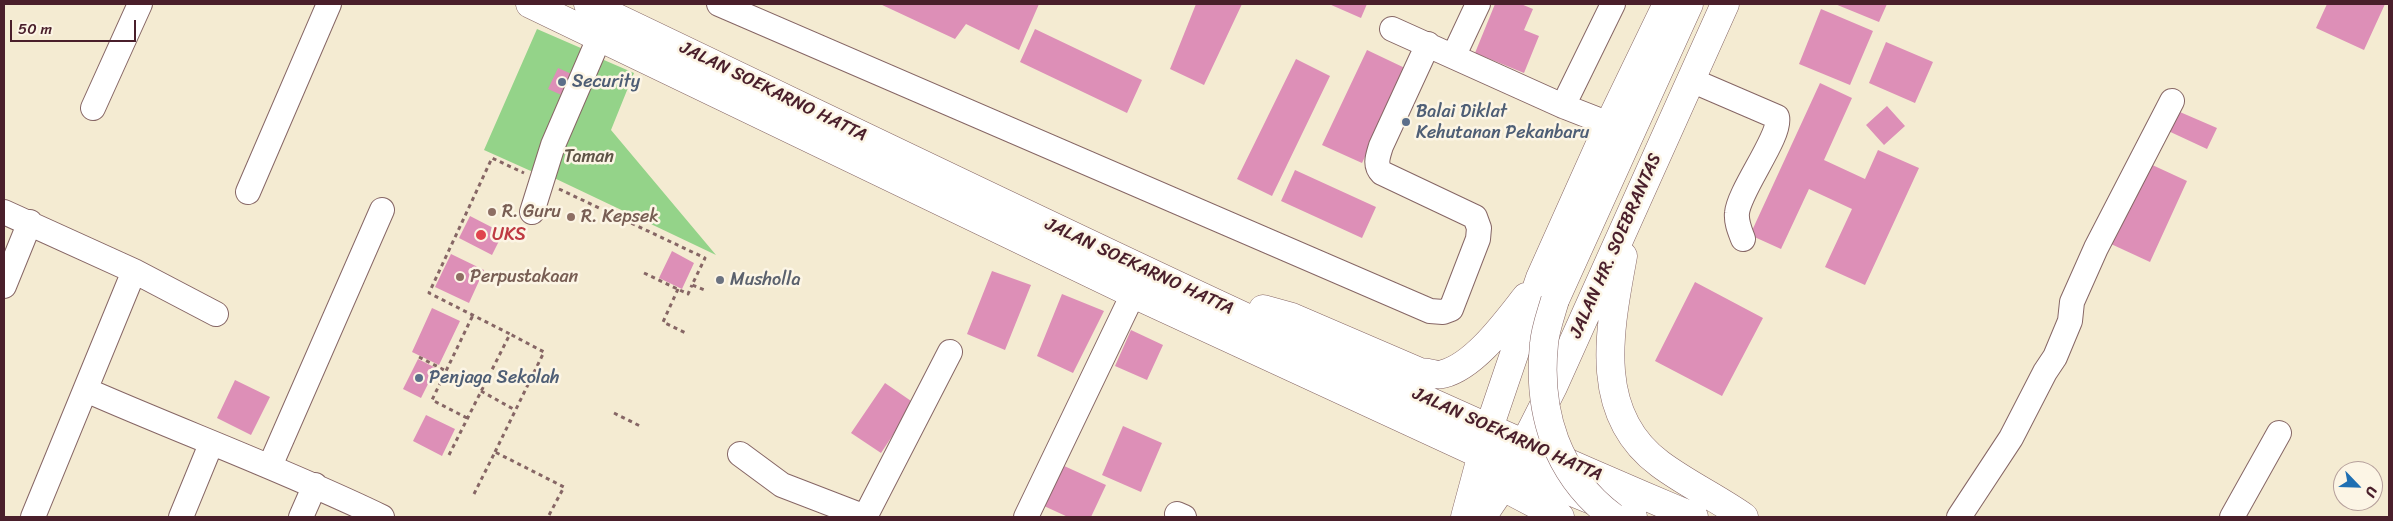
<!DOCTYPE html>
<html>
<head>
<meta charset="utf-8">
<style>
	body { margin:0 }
	#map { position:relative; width:2393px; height:521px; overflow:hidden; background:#f4ebd2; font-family:Sriracha,sans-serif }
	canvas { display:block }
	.frame { position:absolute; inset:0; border:5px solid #4a1f2b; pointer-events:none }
	.north { position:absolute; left:2333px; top:461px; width:50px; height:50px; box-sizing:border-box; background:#fcf5e5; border:1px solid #b59f9b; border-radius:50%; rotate:114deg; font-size:14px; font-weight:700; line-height:20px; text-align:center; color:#4a1f2b }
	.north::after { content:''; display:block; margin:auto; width:18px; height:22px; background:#1f6fb2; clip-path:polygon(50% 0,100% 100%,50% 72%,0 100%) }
	.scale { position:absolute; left:10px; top:20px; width:126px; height:22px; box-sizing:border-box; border:2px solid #4a1f2b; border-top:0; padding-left:6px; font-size:15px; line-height:18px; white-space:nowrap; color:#4a1f2b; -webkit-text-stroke:4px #fcf5e5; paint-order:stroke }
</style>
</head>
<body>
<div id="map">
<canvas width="2393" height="521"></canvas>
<div class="frame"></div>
<div class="north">U</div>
<div class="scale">50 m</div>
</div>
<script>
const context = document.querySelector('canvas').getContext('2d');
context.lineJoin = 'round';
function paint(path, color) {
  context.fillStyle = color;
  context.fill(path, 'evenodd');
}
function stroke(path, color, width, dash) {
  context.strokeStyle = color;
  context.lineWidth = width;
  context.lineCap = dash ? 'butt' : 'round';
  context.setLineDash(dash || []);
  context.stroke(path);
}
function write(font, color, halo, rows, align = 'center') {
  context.font = font + ' Sriracha,sans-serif';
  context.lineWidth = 5;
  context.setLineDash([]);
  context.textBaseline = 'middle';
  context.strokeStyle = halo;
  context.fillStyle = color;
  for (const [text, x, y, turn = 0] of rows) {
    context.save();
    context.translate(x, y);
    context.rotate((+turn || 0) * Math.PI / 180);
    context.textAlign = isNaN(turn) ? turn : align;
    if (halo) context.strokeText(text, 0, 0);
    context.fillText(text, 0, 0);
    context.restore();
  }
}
paint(new Path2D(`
	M 537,29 L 590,52 L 542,176 L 484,150 Z
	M 597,57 L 634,73 L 611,130 L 716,255 L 552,177 Z`), '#94d389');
paint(new Path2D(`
	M 880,4 L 1039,4 L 1019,50 L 966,24 L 955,39 Z
	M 1196,4 L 1242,4 L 1204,85 L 1170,69 Z
	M 1329,4 L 1367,4 L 1361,18 Z
	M 1495,4 L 1521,4 L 1533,9 L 1524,30 L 1539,36 L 1524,73 L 1475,53 Z
	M 1835,4 L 1887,4 L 1879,22 Z
	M 2327,4 L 2385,4 L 2364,50 L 2316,28 Z
	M 1821,9 L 1873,31 L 1850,85 L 1799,64 Z
	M 1035,29 L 1142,80 L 1127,113 L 1020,62 Z
	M 1886,42 L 1933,62 L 1915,103 L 1869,83 Z
	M 1367,50 L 1407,69 L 1362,163 L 1322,145 Z
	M 1296,59 L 1330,76 L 1272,196 L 1237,179 Z
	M 558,68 L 576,76 L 566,97 L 548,89 Z
	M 1820,83 L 1852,98 L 1824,160 L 1865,179 L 1878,150 L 1919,168 L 1865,285 L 1825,267 L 1852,209 L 1809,189 L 1781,249 L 1750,235 Z
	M 1887,106 L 1905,126 L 1884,145 L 1866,125 Z
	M 2173,109 L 2217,128 L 2207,149 L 2164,129 Z
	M 2148,163 L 2187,181 L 2150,262 L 2111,244 Z
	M 1295,170 L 1376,207 L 1362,238 L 1281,201 Z
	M 470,216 L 503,233 L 492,255 L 459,238 Z
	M 672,251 L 694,263 L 682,289 L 659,278 Z
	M 451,254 L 484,270 L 469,303 L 435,287 Z
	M 992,271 L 1031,285 L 1005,350 L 967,334 Z
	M 1695,282 L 1763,318 L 1722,396 L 1655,361 Z
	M 1062,294 L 1104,311 L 1073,373 L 1037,356 Z
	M 432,308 L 460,321 L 439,365 L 412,352 Z
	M 1131,330 L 1163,345 L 1147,380 L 1115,366 Z
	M 418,359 L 436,368 L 421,398 L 403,389 Z
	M 235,380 L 270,397 L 251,435 L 217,418 Z
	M 885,383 L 914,403 L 881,453 L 851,433 Z
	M 426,415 L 455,429 L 442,456 L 413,441 Z
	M 1123,426 L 1162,443 L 1141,492 L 1102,475 Z
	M 1062,465 L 1106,485 L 1091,517 L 1068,517 L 1044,506 Z`), '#dd8fb7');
const minor = new Path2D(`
	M 719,4 L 1430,311 L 1443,312 L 1451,309 L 1478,239 L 1479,228 L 1475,217 L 1382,173 C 1374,165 1378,156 1381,146 L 1428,44
	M 1392,29 L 1563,106 L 1609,124
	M 1454,55 L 1478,4
	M 1691,80 L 1777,117 C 1782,135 1739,190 1737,213 C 1736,222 1740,231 1743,239
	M 1563,106 L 1613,4
	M 93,108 L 140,4
	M 248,192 L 329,4
	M 4,212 L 134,271 L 216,314
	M 532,212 L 553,145 L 600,36
	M 4,286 L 30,222
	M 86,390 C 184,433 285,470 382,517
	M 740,454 L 782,485 L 865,517
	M 270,466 L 382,210
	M 1177,514 L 1184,517
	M 33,517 L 134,271
	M 181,517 L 211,444
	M 301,517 L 315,485
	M 865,517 L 950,352
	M 1026,517 L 1133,294
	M 1959,517 L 2011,438 L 2045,372 L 2055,357 L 2070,321 L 2072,302 L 2096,248 L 2172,101
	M 2232,517 L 2279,433`);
const major = new Path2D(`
	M 530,4 L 1133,294 L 1482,455 L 1633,517
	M 588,4 C 955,179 1320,359 1694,517
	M 1623,256 C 1610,328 1591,413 1660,464 C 1687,484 1717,498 1744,517
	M 1555,300 L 1689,4
	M 1263,309 L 1292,317 L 1420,372 C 1427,372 1437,376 1443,374 C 1475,366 1507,321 1526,297
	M 1486,478 L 1560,517
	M 1465,517 L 1489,428 L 1540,278 L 1609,124 L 1667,4
	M 1482,517 L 1503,486 L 1553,387 L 1725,4`);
stroke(minor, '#866665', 26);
stroke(major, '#866665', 29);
stroke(new Path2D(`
	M 559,189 L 705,258 L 692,285 L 707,291
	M 644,273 L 688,294 L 692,285
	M 678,289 L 663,322 L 688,334
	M 419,357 L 446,371
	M 481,391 L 515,410
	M 614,413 L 640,426
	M 467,418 L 432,400 L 473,315
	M 495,452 L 544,352 L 510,334
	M 449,455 L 510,334 L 429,293 L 492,158 L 524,173
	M 474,494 L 495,452 L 564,487 L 548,517`), '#866665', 3, [4, 4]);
stroke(minor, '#fff', 24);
stroke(major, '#fff', 28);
const majorBridge = new Path2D(`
	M 1555,300 C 1551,314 1545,330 1544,344 C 1537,413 1557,475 1613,517`);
stroke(majorBridge, '#866665', 29, []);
stroke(majorBridge, '#fff', 28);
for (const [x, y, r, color] of [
	[562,82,5,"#5c6f8a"],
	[1406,122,5,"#5c6f8a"],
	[492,212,5,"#8d6e63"],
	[571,217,5,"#8d6e63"],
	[481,235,6,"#e0444e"],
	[460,277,5,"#8d6e63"],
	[720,280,5,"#6b7280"],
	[419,378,5,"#5c6f8a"]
]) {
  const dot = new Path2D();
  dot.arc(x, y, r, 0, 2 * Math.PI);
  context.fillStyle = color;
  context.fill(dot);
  stroke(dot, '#fcf5e5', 2);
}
write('18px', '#4e5e75', '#fcf5e5', [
	["Security",572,82],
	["Balai Diklat",1416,112],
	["Kehutanan Pekanbaru",1416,133],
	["Penjaga Sekolah",429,378]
], 'left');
write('18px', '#4a1f2b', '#fcf5e5', [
	["JALAN SOEKARNO HATTA",773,92,26],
	["JALAN HR. SOEBRANTAS",1616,246,-66],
	["JALAN SOEKARNO HATTA",1139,267,25],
	["JALAN SOEKARNO HATTA",1507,435,24]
]);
write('18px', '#605547', '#fcf5e5', [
	["Taman",589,157]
]);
write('18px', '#785e54', '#fcf5e5', [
	["R. Guru",502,212],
	["R. Kepsek",581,217],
	["Perpustakaan",470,277]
], 'left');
write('18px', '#be3a42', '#fcf5e5', [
	["UKS",492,235]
], 'left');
write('18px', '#5b616d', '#fcf5e5', [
	["Musholla",730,280]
], 'left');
</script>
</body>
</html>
